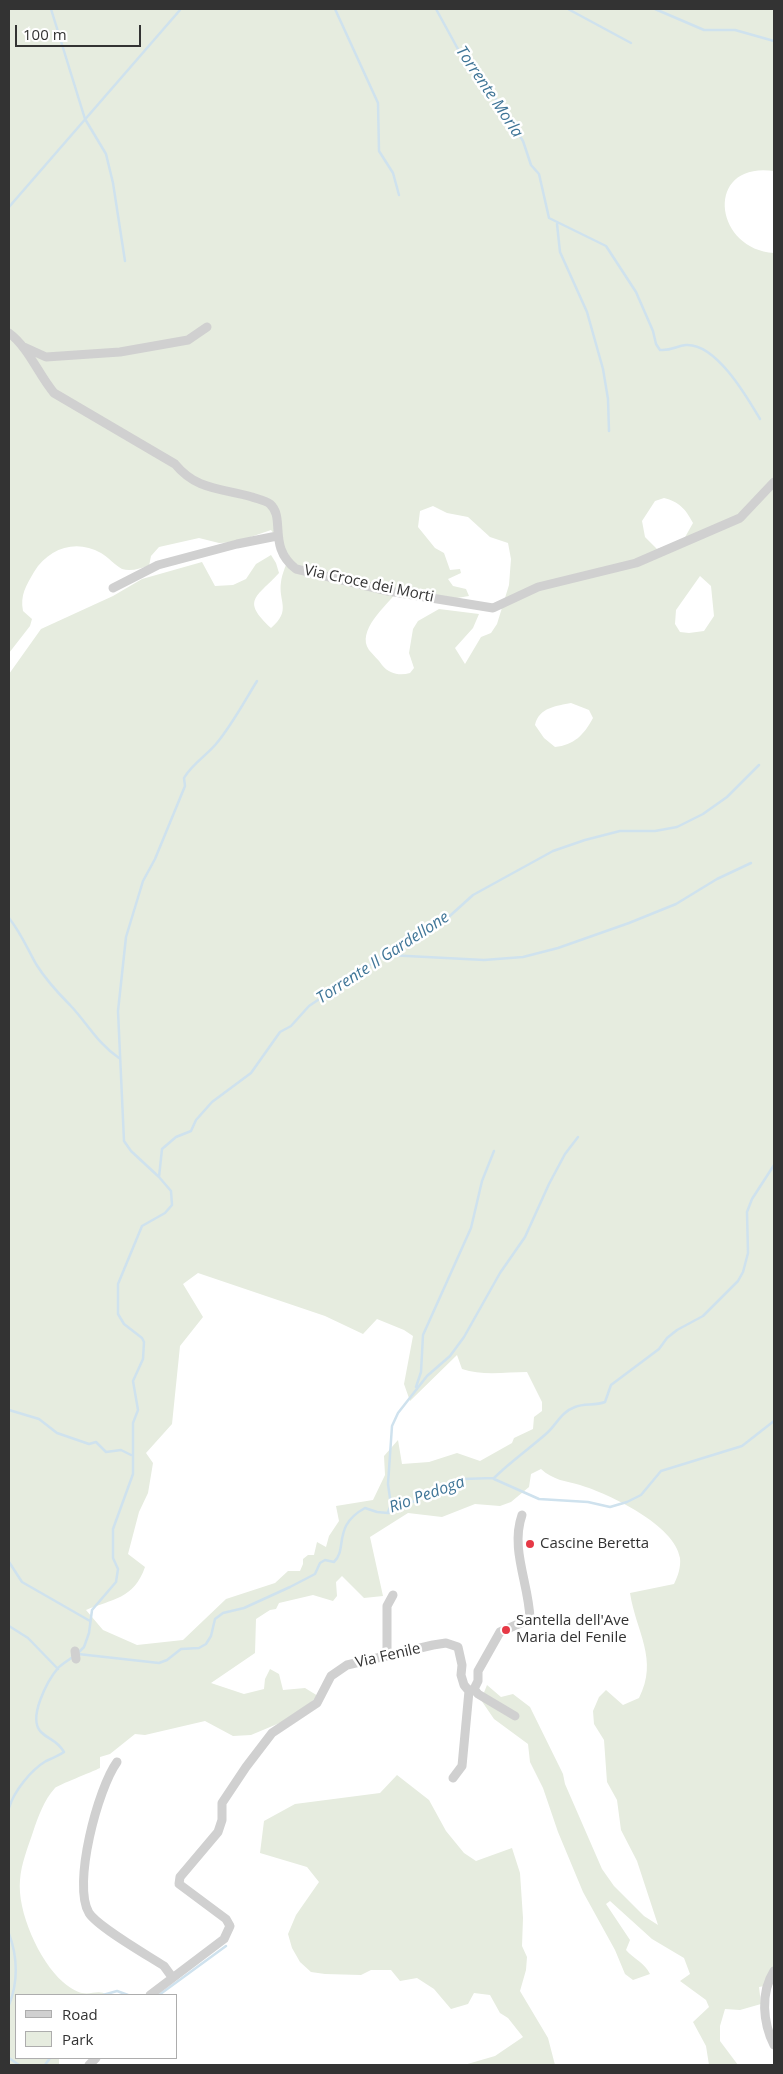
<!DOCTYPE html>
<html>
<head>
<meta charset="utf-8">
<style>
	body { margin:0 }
	#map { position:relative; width:783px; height:2074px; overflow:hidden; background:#fff; font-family:"Open Sans",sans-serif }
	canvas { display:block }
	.frame { position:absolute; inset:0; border:10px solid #333; pointer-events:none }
	.legend { position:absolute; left:15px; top:1994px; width:162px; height:65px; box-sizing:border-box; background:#fff; border:1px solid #adadad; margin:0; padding:6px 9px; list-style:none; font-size:15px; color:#333 }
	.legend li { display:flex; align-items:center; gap:10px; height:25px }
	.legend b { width:25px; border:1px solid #adadad }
	.scale { position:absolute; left:15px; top:25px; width:126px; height:22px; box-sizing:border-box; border:2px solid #333; border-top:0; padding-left:6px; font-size:15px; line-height:18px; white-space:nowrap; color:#333; -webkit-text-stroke:4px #fff; paint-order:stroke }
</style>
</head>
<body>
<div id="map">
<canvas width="783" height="2074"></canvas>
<div class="frame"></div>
<ul class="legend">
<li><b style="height:6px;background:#d0d0d0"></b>Road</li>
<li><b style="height:14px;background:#e6ecdf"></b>Park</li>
</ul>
<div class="scale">100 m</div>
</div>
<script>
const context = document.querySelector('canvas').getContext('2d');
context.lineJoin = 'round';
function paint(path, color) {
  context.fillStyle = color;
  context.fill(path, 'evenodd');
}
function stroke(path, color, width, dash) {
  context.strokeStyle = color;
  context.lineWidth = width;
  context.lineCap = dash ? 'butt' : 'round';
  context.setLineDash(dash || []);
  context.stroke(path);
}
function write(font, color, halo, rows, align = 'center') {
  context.font = font + ' "Open Sans",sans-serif';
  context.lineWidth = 5;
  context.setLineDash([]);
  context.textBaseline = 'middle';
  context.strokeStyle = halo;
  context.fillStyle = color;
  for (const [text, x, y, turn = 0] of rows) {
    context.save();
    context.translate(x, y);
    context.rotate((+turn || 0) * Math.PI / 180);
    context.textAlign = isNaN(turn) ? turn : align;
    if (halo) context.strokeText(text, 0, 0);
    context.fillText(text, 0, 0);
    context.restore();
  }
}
paint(new Path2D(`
	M 9,9 L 774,9 L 774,171 C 704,161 713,249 774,253 L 774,1984 L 759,1987 L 761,2004 L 740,2010 L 725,2009 L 720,2026 L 720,2041 L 738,2065 L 709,2065 L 706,2046 L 693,2022 L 709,2007 L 706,2000 L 680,1981 L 690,1974 L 684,1958 L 652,1939 L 610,1901 L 606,1904 L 630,1940 L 626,1950 C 634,1959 645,1963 650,1974 L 633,1980 L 625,1974 L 615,1950 L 583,1892 L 558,1832 L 543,1788 L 530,1762 L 528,1744 L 494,1719 L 481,1700 L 487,1685 L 501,1697 L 513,1694 L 530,1707 L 563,1774 L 565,1784 L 602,1869 L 614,1886 L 644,1916 L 658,1925 L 637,1861 L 621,1830 L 617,1800 L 607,1782 L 604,1740 L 594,1724 L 593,1711 L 599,1697 L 606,1690 L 623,1705 L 639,1698 C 659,1659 636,1632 630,1593 L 674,1584 C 678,1576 681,1567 680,1558 C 675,1525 609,1494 580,1485 C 565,1481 553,1480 541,1469 L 531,1474 L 529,1487 L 511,1502 L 500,1506 L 475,1504 L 442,1517 L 408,1513 L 370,1537 L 383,1596 L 364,1598 L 342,1576 L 336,1582 L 337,1596 L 333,1601 L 313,1595 L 279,1603 L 276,1609 L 270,1610 L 256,1619 L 255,1653 L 211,1683 L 244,1694 L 264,1689 L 265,1679 L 270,1669 L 279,1674 L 283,1690 L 305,1688 L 318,1696 L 294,1717 L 251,1735 L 233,1736 L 205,1721 L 145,1735 L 135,1734 L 110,1754 L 100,1757 L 100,1768 C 92,1772 58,1785 55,1788 C 44,1800 38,1817 33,1832 C 28,1847 21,1864 20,1880 C 17,1911 39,1961 63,1982 C 67,1986 77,1992 82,1993 C 92,1995 99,1989 107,1995 L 16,1995 L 16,2058 L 59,2058 L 59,2065 L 9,2065 L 9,674 L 41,629 L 113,596 L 142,579 L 202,562 L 215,586 L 233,585 L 246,579 L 256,564 L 271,555 L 276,563 L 279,573 C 256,598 241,600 271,628 C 292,610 278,602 281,582 C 282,573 287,564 289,555 L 271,530 L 236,542 L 219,543 L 199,538 L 159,547 L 151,556 L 149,566 C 141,568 131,572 122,569 C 116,566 108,557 101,553 C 76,539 49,548 34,572 C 26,586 20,595 23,611 L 32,619 L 30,626 L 9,653 ZM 664,498 C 679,502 685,508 693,523 L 684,539 L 657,549 L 645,537 L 642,521 L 655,501 ZM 433,506 L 447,513 L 468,517 L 490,537 L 508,543 L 511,559 L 509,585 L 497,624 L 491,633 L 481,637 L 465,664 L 455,648 L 473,628 L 479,614 L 439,609 L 418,621 L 413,629 L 409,653 L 414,668 L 410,673 C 400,676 389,674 382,665 C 378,659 373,655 369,650 C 356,631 386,606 396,593 L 457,598 L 469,596 L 466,589 L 453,586 L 448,579 L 461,573 L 460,569 L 450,570 L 444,553 L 435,548 L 418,527 L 420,511 ZM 700,576 L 711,586 L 714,616 L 704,631 L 689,633 L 680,632 L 675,624 L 676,610 ZM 571,703 L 589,710 L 593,718 C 584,735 574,745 555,747 L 544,738 L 535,725 C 539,707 557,706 571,703 ZM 198,1273 L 325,1316 L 363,1334 L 377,1319 L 404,1330 L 413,1336 L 404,1384 L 410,1401 L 457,1355 L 462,1369 C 482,1376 506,1372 527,1372 L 542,1402 L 542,1411 L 534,1417 L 533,1429 L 514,1438 L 512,1443 L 480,1461 L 457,1453 L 429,1462 L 402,1464 L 398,1440 L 384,1456 L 385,1475 L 373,1500 L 336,1506 L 339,1521 L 329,1536 L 326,1547 L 317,1542 L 314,1555 L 308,1555 L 303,1559 L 303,1564 L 300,1571 L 288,1571 L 275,1583 L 226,1599 L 183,1640 L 137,1645 L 103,1630 L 86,1610 C 112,1599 134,1599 145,1567 L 128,1554 L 139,1512 L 148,1493 L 153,1463 L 146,1453 L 172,1424 L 180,1346 L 203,1317 L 183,1284 Z
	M 397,1775 L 429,1800 L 446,1831 L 464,1853 L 476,1861 L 512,1848 L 520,1873 L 523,1918 L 522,1946 L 527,1957 L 526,1970 L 520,1991 L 548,2038 L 555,2065 L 464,2065 L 495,2056 L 523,2037 L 508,2018 L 500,2013 L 490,1995 L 474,1993 L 468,2004 L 451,2009 L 434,1989 L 417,1978 L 400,1981 L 391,1970 L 371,1970 L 361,1975 L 325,1974 L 311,1972 L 300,1962 L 292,1948 L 288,1934 L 296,1915 L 319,1882 L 307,1867 L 260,1853 L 264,1821 L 295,1804 L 380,1793 Z`), '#e6ecdf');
stroke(new Path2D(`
	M 51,9 L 85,119 L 106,154 L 113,183 L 125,261
	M 335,9 L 378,103 L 379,151 L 393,173 L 399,195
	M 436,9 L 459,51 L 496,99 L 523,141 L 531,165 L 539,174 L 549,218 L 606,246 L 636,292 L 653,331 L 656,344 L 660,350 C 672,351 676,346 686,345 C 716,343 747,397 760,419
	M 568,9 L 631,43
	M 655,9 L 704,30 L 735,30 L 774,41
	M 9,207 L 180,10
	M 557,224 L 560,252 L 587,312 L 603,369 L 608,399 L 609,431
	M 9,918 C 21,933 27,948 36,964 C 46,980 57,992 70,1005 C 88,1024 97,1043 119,1058
	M 388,955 L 484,960 L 523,957 L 558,948 L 629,923 L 676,904 L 717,879 L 751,863
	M 159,1177 L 131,1151 L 124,1141 L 118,1011 L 126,937 L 143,881 L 155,859 L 185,786 L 184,778 C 192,764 206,756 216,744 C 232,725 244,702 257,681
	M 416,1387 L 421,1372 L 423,1335 L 471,1228 L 482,1181 L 494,1151
	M 9,1410 L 39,1419 L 57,1433 L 89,1444 L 96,1442 L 106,1452 L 121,1450 L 131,1455
	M 494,1479 L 539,1499 L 588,1502 L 610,1507 L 627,1502 L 641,1495 L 661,1471 L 742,1446 L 774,1421
	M 388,1512 L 391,1505 L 388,1484 L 392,1426 L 398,1413 L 427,1376 L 450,1356 L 464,1337 L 500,1273 L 525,1237 L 549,1184 L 565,1154 L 578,1137
	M 9,1562 L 22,1582 L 90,1621
	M 9,1626 L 28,1638 L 58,1669
	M 78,1653 L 84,1647 L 89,1633 L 92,1610 L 116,1582 L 118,1569 L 113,1558 L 113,1529 L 133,1474 L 133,1423 L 138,1410 L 133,1381 L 143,1359 L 144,1342 L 142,1338 L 124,1324 L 118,1314 L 118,1284 L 142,1226 L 165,1213 L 172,1205 L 171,1191 L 159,1177 L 162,1149 L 176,1137 L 191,1131 L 196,1120 L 212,1102 L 251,1073 L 280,1032 L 291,1026 L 309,1006 L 386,954 L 442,923 L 473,895 L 553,851 L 585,840 L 620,831 L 655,831 L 677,827 L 703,814 L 727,797 L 759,765
	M 78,1654 L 159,1663 L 167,1660 L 181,1649 L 199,1648 L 206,1644 L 211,1636 L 215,1619 L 223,1613 L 244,1608 L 290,1587 L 315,1574 L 320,1563 L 325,1560 L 334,1562 C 348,1549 332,1526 365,1508 L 377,1512 L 388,1513 L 463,1479 L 494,1478 C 510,1462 529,1449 547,1433 C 557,1424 561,1412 575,1407 C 584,1403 595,1406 605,1402 L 611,1385 L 659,1349 L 667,1338 L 677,1330 L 703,1316 L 738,1281 L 743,1272 L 748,1253 L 747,1212 L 752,1199 L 774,1165
	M 9,1808 C 14,1791 31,1770 46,1761 C 53,1758 58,1756 64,1752 C 56,1739 50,1741 41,1732 C 27,1718 48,1680 58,1668 C 62,1664 69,1660 74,1656
	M 9,1934 C 18,1957 18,1983 9,2005
	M 103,1995 L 117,1991 L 128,1995
	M 159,1995 L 226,1946
	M 9,2058 L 19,2065
	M 45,2065 L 50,2058`), '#cfe2ee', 2.5);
stroke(new Path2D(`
	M 9,333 C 29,348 38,374 54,393 L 175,464 C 197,491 222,488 252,497 C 257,499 265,500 270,504 C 286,518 267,547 296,569 L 388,591 L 493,608 L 538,587 L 636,563 L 740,518 L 774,482
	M 24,347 L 46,357 L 120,352 L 188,340 L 207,327
	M 113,588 L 158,565 L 237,544 L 277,536
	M 75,1651 L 76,1659
	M 387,1656 L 387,1606 L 393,1595
	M 474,1689 L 478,1694 L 515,1716
	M 117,1762 C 98,1788 72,1885 89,1913 C 98,1927 147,1955 164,1966 L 172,1977
	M 453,1778 L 462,1766 L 469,1691
	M 774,1971 C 760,1993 763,2023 774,2045
	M 150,1995 L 224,1939 L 230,1926 L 226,1919 L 179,1884 L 180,1877 L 218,1832 L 222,1820 L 222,1803 L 246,1767 L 272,1733 L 317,1703 L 331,1676 L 347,1665 L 433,1645 L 446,1643 L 458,1647 L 462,1665 L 461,1675 L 464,1685 L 469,1691 L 474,1689 L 478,1681 L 478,1671 L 500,1632 L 530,1619 C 529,1584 510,1549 522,1515
	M 89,2065 L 96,2058`), '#d0d0d0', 9);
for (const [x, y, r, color] of [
	[530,1544,5,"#e63946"],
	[506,1630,5,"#e63946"]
]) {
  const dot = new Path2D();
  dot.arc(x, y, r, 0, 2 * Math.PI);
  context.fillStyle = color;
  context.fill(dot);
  stroke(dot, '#fff', 2);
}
write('15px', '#333', '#fff', [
	["Via Croce dei Morti",369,584,12],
	["Via Fenile",388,1656,-13]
]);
write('15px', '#333', '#fff', [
	["Cascine Beretta",540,1544],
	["Santella dell'Ave",516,1621],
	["Maria del Fenile",516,1638]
], 'left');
write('italic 16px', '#3f7597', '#fff', [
	["Torrente Morla",489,92,56],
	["Torrente Il Gardellone",383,958,-33],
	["Rio Pedoga",427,1495,-20]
]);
</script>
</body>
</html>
